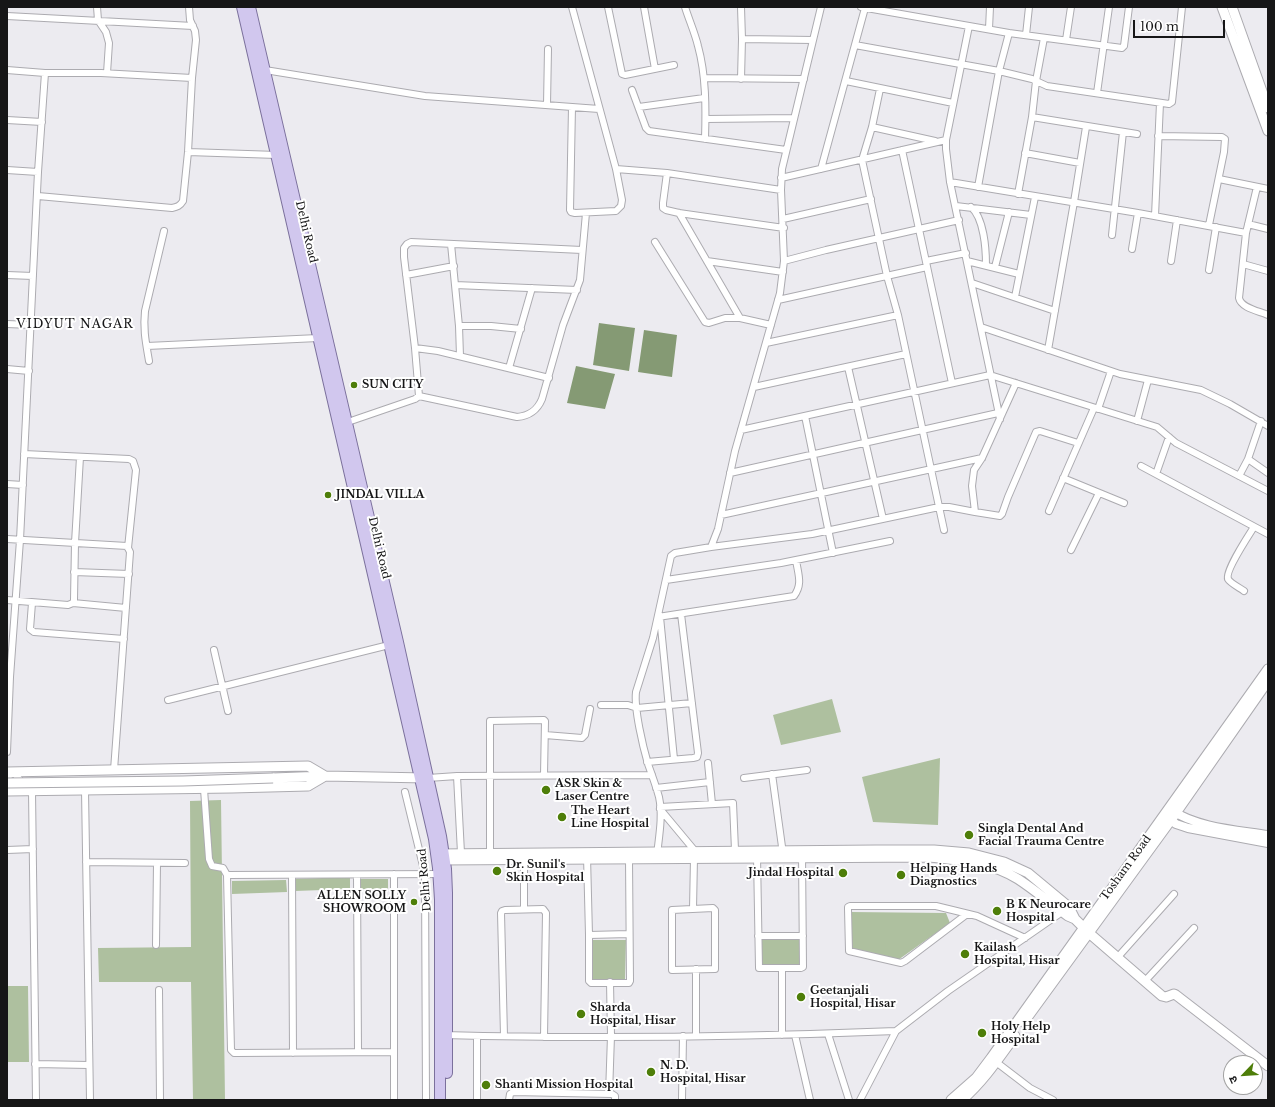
<!DOCTYPE html>
<html>
<head>
<meta charset="utf-8">
<style>
	body { margin:0 }
	#map { position:relative; width:1275px; height:1107px; overflow:hidden; background:#ecebf0; font-family:"Libre Baskerville","Noto Sans Devanagari",serif }
	canvas { display:block }
	.frame { position:absolute; inset:0; border:8px solid #161617; pointer-events:none }
	.north { position:absolute; left:1223px; top:1055px; width:40px; height:40px; box-sizing:border-box; background:#fff; border:1px solid #a2a2a2; border-radius:50%; rotate:245deg; font-size:11px; font-weight:700; line-height:16px; text-align:center; color:#161617 }
	.north::after { content:''; display:block; margin:auto; width:14px; height:18px; background:#4e7e09; clip-path:polygon(50% 0,100% 100%,50% 72%,0 100%) }
	.scale { position:absolute; left:1133px; top:20px; width:92px; height:18px; box-sizing:border-box; border:2px solid #161617; border-top:0; padding-left:5px; font-size:12px; line-height:14px; white-space:nowrap; color:#161617; -webkit-text-stroke:3px #fff; paint-order:stroke }
</style>
</head>
<body>
<div id="map">
<canvas width="1275" height="1107"></canvas>
<div class="frame"></div>
<div class="north">उ</div>
<div class="scale">100 m</div>
</div>
<script>
const context = document.querySelector('canvas').getContext('2d');
context.lineJoin = 'round';
function paint(path, color) {
  context.fillStyle = color;
  context.fill(path, 'evenodd');
}
function stroke(path, color, width, dash) {
  context.strokeStyle = color;
  context.lineWidth = width;
  context.lineCap = dash ? 'butt' : 'round';
  context.setLineDash(dash || []);
  context.stroke(path);
}
function write(font, color, halo, rows, align = 'center') {
  context.font = font + ' "Libre Baskerville",serif';
  context.lineWidth = 4;
  context.setLineDash([]);
  context.textBaseline = 'middle';
  context.strokeStyle = halo;
  context.fillStyle = color;
  for (const [text, x, y, turn = 0] of rows) {
    context.save();
    context.translate(x, y);
    context.rotate((+turn || 0) * Math.PI / 180);
    context.textAlign = isNaN(turn) ? turn : align;
    if (halo) context.strokeText(text, 0, 0);
    context.fillText(text, 0, 0);
    context.restore();
  }
}
paint(new Path2D(`
	M 832,699 L 841,732 L 781,745 L 773,715 Z
	M 940,758 L 938,825 L 873,822 L 862,777 Z
	M 221,800 L 225,1100 L 193,1100 L 191,982 L 99,982 L 98,948 L 191,947 L 190,801 Z
	M 350,877 L 350,889 L 295,891 L 295,879 Z
	M 361,879 L 388,879 L 388,889 L 361,889 Z
	M 286,880 L 287,892 L 232,894 L 232,881 Z
	M 851,912 L 946,913 L 950,923 L 898,960 L 851,949 Z
	M 762,938 L 800,939 L 800,966 L 762,966 Z
	M 593,940 L 626,940 L 625,979 L 592,979 Z
	M 7,986 L 28,986 L 29,1062 L 7,1062 Z`), '#aec09f');
paint(new Path2D(`
	M 599,323 L 635,328 L 629,371 L 593,365 Z
	M 644,330 L 677,335 L 672,377 L 638,372 Z
	M 576,366 L 615,374 L 605,409 L 567,403 Z`), '#859a74');
const minor = new Path2D(`
	M 97,7 L 98,20 L 106,32 L 109,43 L 107,73
	M 608,7 L 622,74 L 625,75 L 674,65
	M 644,7 L 655,69
	M 685,7 C 689,20 695,33 698,46 C 706,75 706,108 705,139
	M 861,7 L 1009,33 L 1122,48 L 1124,46 L 1129,7
	M 7,16 L 193,26
	M 969,26 L 946,140 L 946,149 L 950,182 L 1000,419
	M 989,29 L 990,7
	M 1026,35 L 1029,7
	M 742,39 L 813,40
	M 1066,40 L 1071,7
	M 855,45 L 999,71 L 1032,79 L 1047,86 L 1169,104 L 1172,102 L 1182,7
	M 7,70 L 45,73 L 38,172 L 7,170
	M 265,70 L 425,96 L 599,109
	M 45,73 L 101,73 L 192,78
	M 704,78 L 804,79
	M 741,79 L 742,39 L 741,7
	M 846,81 L 953,103
	M 880,89 L 872,127 L 862,160 L 887,276 L 898,315 L 944,530
	M 632,90 L 646,128 L 649,131 L 786,150
	M 1097,93 L 1109,7
	M 547,105 L 548,49
	M 572,107 L 570,210 L 571,212 L 575,213 L 616,211 L 621,206 L 622,200 L 616,169 L 572,7
	M 639,107 L 704,98
	M 1032,117 L 1137,134
	M 706,119 L 794,118
	M 7,120 L 42,122
	M 872,127 L 935,141
	M 1158,136 L 1222,137 L 1225,139 L 1224,152 L 1209,225
	M 902,150 L 952,383
	M 188,152 L 277,155
	M 1025,153 L 1080,163
	M 616,169 L 667,173 L 781,190
	M 821,169 L 865,8
	M 667,173 L 663,203 L 663,208 L 666,210 L 679,213 L 784,228
	M 781,178 L 946,140
	M 1219,179 L 1268,189
	M 950,182 L 1138,213 L 1246,233
	M 978,187 L 999,71 L 1009,33
	M 1257,187 L 1246,233 L 1239,298 C 1241,308 1259,311 1268,315
	M 1018,194 L 1032,117 L 1036,81 L 1044,38
	M 38,196 L 172,208 C 177,207 180,206 183,201 L 188,152 L 192,78 L 196,40 L 195,31 L 190,20 L 189,7
	M 956,206 L 1031,215
	M 971,207 C 984,218 986,249 986,265
	M 679,213 L 740,318 L 771,325
	M 1155,216 L 1160,103
	M 783,219 L 871,199
	M 1248,224 L 1268,229
	M 1112,235 L 1123,132
	M 655,242 L 705,322 L 709,323 L 725,318 L 740,318
	M 451,244 L 459,326 L 460,356
	M 1132,249 L 1138,213
	M 707,261 L 783,272
	M 784,261 L 826,250 L 959,220
	M 926,261 L 966,253
	M 967,261 L 1019,274
	M 1171,261 L 1177,220
	M 1243,264 L 1268,271
	M 995,267 L 1009,212
	M 1209,270 L 1216,227
	M 7,275 L 33,276
	M 406,275 L 454,266
	M 972,283 L 1055,311
	M 455,285 L 577,290
	M 1015,297 L 1035,197
	M 778,300 L 927,267
	M 7,324 L 31,325
	M 459,326 L 491,326 L 521,329
	M 981,327 L 1120,374 L 1201,390 L 1230,404 L 1268,426
	M 766,343 L 898,315
	M 147,346 L 318,338
	M 415,348 L 438,351 L 549,378
	M 1048,350 L 1074,202 L 1086,127
	M 149,361 C 146,343 143,330 145,311 L 164,231
	M 848,367 L 883,519
	M 509,368 L 532,288
	M 7,369 L 29,371
	M 754,387 L 906,354
	M 419,396 L 415,348 L 404,257 L 404,248 L 407,244 L 411,242 L 582,250
	M 1098,409 L 1111,371
	M 805,416 L 833,553
	M 1137,421 L 1148,380
	M 345,423 L 415,399 L 419,396 L 517,417 C 529,416 537,411 542,399 L 563,325 L 580,280 L 586,213
	M 741,430 L 990,375 L 1157,427 L 1176,443 L 1268,491
	M 24,454 L 129,459 L 133,461 L 136,470 L 128,548
	M 1248,459 L 1268,473
	M 1141,466 L 1268,534
	M 730,473 L 998,413
	M 1156,474 L 1169,437
	M 1239,476 L 1248,459 L 1261,421
	M 1063,478 L 1124,503
	M 7,484 L 23,485
	M 1049,511 L 1094,408
	M 975,512 L 1000,516 L 1002,514 L 1008,497 L 1036,432 L 1040,431 L 1078,443
	M 721,515 L 982,458
	M 7,539 L 127,546 L 130,552 L 114,770
	M 711,547 L 812,534 L 939,507 L 949,507 L 975,512 L 972,486 L 974,470 L 982,458 L 1016,383
	M 1071,550 L 1099,493
	M 74,572 L 129,574
	M 666,580 L 781,563 L 890,541
	M 1244,591 C 1240,588 1230,583 1228,579 C 1225,571 1249,535 1254,527
	M 7,600 L 68,605 L 73,603 L 74,600 L 75,543 L 80,457
	M 32,603 L 30,629 L 34,632 L 124,639
	M 73,603 L 126,608
	M 658,617 L 794,596 C 803,584 798,574 796,560
	M 660,617 L 674,759
	M 214,650 L 228,711
	M 168,700 L 389,645
	M 601,705 L 628,705 L 637,708 L 692,703
	M 545,735 L 582,738 L 585,735 L 590,709
	M 7,752 L 10,677 L 20,540 L 38,172
	M 647,762 L 693,758 L 697,757 L 698,753 L 681,614
	M 708,763 L 712,804
	M 772,774 L 783,854
	M 457,776 L 461,853
	M 7,777 L 12,774 L 15,774 L 20,780 L 18,785
	M 428,778 L 457,776 L 652,775
	M 744,778 L 807,770
	M 656,788 L 710,782
	M 204,789 L 209,859 L 212,866 L 223,868 L 227,875 L 231,1050 L 234,1053 L 394,1052
	M 85,790 L 90,1100
	M 32,791 L 36,1100
	M 405,792 L 425,874 L 426,1100
	M 660,807 L 733,803 L 735,850
	M 660,809 L 695,851
	M 7,850 L 33,849
	M 657,855 C 659,836 663,816 659,797 C 656,786 652,775 648,764 C 643,747 634,709 636,692 L 653,638 L 671,556 L 675,553 L 711,547 L 718,529 L 735,451 L 780,293 L 784,261 L 781,190 L 782,169 L 821,7
	M 587,856 L 589,935 L 589,981 L 591,983 L 629,983 L 630,981 L 629,859
	M 757,856 L 759,968 L 801,968 L 803,967 L 802,854
	M 490,857 L 490,721 L 544,720 L 545,721 L 544,775
	M 86,862 L 185,863
	M 227,875 L 441,874
	M 292,875 L 293,1053
	M 357,875 L 358,1052
	M 713,908 L 715,910 L 715,969 L 672,970 L 672,910 Z
	M 524,909 L 524,857
	M 693,909 L 694,858
	M 967,914 L 905,961 L 901,963 L 849,951 L 848,909 L 848,907 L 850,906 L 936,906 L 977,916 L 1025,938
	M 589,935 L 629,934
	M 758,936 L 803,936
	M 156,945 L 157,863
	M 1117,958 L 1174,894
	M 696,969 L 696,1036
	M 782,969 L 782,1035
	M 1145,981 L 1194,928
	M 159,990 L 160,1100
	M 828,1034 L 849,1100
	M 444,1035 C 595,1039 745,1037 896,1031
	M 795,1035 L 810,1100
	M 477,1036 L 477,1100
	M 504,1036 L 501,913 L 502,911 L 505,910 L 543,909 L 546,913 L 544,1037
	M 996,1062 L 1030,1088 L 1053,1100
	M 35,1064 L 89,1065
	M 609,1094 L 611,1036 L 610,982
	M 394,1100 L 394,874
	M 509,1100 L 510,1094 L 513,1092 L 612,1094 L 615,1096 L 615,1100
	M 682,1100 L 683,1036
	M 860,1100 L 896,1031 L 948,991 L 1065,910`);
const tertiary = new Path2D(`
	M 1171,810 C 1198,828 1237,830 1268,835
	M 1167,817 L 1176,824 L 1188,828 L 1268,843`);
const secondary = new Path2D(`
	M 1222,7 L 1268,131
	M 1232,7 L 1268,108
	M 7,772 L 308,766 L 325,776
	M 273,778 L 325,776 L 426,778
	M 7,791 L 232,788 L 308,786 L 325,776
	M 437,854 L 876,850 L 934,850 L 969,853 L 1004,862 L 1028,873 L 1069,907 L 1075,919 L 1089,933 L 1162,996 L 1166,997 L 1174,994 L 1176,995 L 1268,1066
	M 439,860 L 929,857 C 960,860 991,862 1018,879 C 1035,890 1051,904 1068,916 L 1075,919
	M 1024,1022 L 1171,820 L 1268,681
	M 951,1100 L 976,1078 L 991,1058 L 1268,669
	M 962,1100 C 983,1082 999,1058 1015,1036`);
const primary = new Path2D(`
	M 242,7 L 434,839 L 438,868 L 440,900 L 440,1100
	M 250,7 L 398,642 L 441,836 L 446,869 L 447,893 L 447,1073`);
stroke(minor, '#acabb0', 8);
stroke(tertiary, '#acabb0', 10);
stroke(secondary, '#acabb0', 11);
stroke(primary, '#7b709c', 12);
stroke(minor, '#fff', 6);
stroke(tertiary, '#fff', 8);
stroke(secondary, '#fff', 9);
stroke(primary, '#d1c7ee', 10);
const secondaryBridge = new Path2D(`
	M 7,783 L 183,781 L 273,778`);
stroke(secondaryBridge, '#acabb0', 11, []);
stroke(secondaryBridge, '#fff', 9);
for (const [x, y, r, color] of [
	[354,385,4,"#4e7e09"],
	[328,495,4,"#4e7e09"],
	[546,790,5,"#4e7e09"],
	[562,817,5,"#4e7e09"],
	[969,835,5,"#4e7e09"],
	[497,871,5,"#4e7e09"],
	[843,873,5,"#4e7e09"],
	[901,875,5,"#4e7e09"],
	[414,902,4,"#4e7e09"],
	[997,911,5,"#4e7e09"],
	[965,954,5,"#4e7e09"],
	[801,997,5,"#4e7e09"],
	[581,1014,5,"#4e7e09"],
	[982,1033,5,"#4e7e09"],
	[651,1072,5,"#4e7e09"],
	[486,1085,5,"#4e7e09"]
]) {
  const dot = new Path2D();
  dot.arc(x, y, r, 0, 2 * Math.PI);
  context.fillStyle = color;
  context.fill(dot);
  stroke(dot, '#fff', 1.5);
}
write('11px', '#161617', '#fff', [
	["Delhi Road",306,232,77],
	["Delhi Road",379,548,77],
	["Tosham Road",1126,868,-54],
	["Delhi Road",425,880,-95]
]);
write('bold 11px', '#161617', '#fff', [
	["SUN CITY",362,385],
	["JINDAL VILLA",336,495],
	["ASR Skin &",555,784],
	["Laser Centre",555,797],
	["The Heart",571,811],
	["Line Hospital",571,824],
	["Singla Dental And",978,829],
	["Facial Trauma Centre",978,842],
	["Dr. Sunil's",506,865],
	["Skin Hospital",506,878],
	["Helping Hands",910,869],
	["Diagnostics",910,882],
	["Jindal Hospital",834,873,"right"],
	["ALLEN SOLLY",406,896,"right"],
	["SHOWROOM",406,909,"right"],
	["B K Neurocare",1006,905],
	["Hospital",1006,918],
	["Kailash",974,948],
	["Hospital, Hisar",974,961],
	["Geetanjali",810,991],
	["Hospital, Hisar",810,1004],
	["Sharda",590,1008],
	["Hospital, Hisar",590,1021],
	["Holy Help",991,1027],
	["Hospital",991,1040],
	["N. D.",660,1066],
	["Hospital, Hisar",660,1079],
	["Shanti Mission Hospital",495,1085]
], 'left');
context.letterSpacing = '1px';
write('12px', '#161617', '#fff', [
	["VIDYUT NAGAR",75,325]
]);
context.letterSpacing = '0px';
</script>
</body>
</html>
